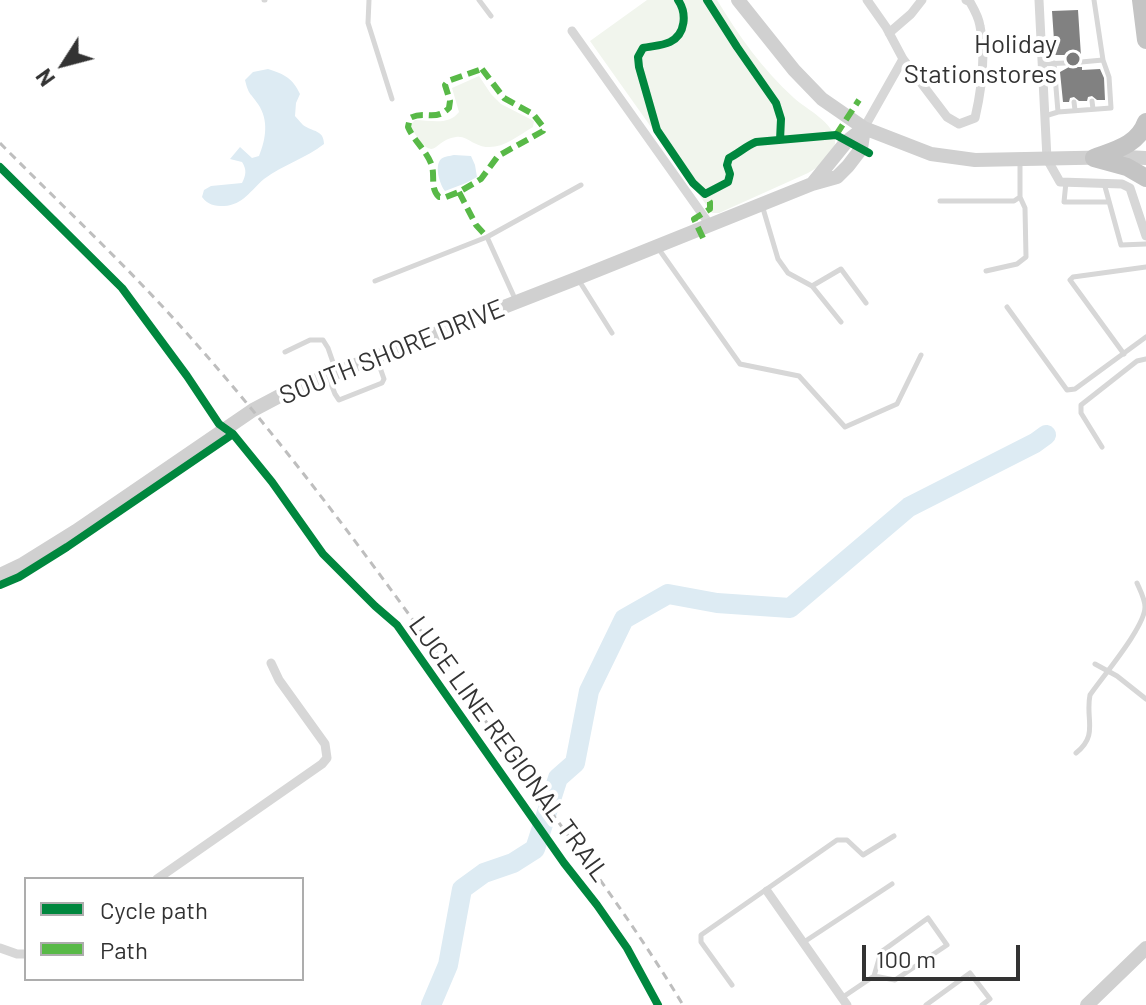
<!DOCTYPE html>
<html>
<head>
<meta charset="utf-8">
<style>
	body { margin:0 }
	#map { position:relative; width:1146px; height:1005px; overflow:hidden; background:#fff; font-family:Barlow,sans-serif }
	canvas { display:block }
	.legend { position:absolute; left:24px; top:877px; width:280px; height:104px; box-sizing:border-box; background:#fff; border:2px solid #adadad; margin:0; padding:10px 14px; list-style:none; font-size:24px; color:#333 }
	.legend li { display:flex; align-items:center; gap:16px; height:40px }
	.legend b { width:40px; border:2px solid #adadad }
	.north { position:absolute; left:24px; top:24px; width:80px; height:80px; -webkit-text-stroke:6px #fff; paint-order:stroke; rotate:234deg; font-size:22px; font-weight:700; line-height:32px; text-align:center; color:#333 }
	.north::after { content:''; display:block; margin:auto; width:28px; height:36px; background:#333; clip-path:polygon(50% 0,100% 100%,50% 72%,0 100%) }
	.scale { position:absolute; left:862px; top:945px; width:158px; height:36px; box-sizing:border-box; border:4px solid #333; border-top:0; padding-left:10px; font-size:24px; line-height:28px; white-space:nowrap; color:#333; -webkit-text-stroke:6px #fff; paint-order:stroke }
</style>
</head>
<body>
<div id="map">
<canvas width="1146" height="1005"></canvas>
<ul class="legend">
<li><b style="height:10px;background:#00873e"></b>Cycle path</li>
<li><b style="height:10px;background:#58b947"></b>Path</li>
</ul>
<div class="north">N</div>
<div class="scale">100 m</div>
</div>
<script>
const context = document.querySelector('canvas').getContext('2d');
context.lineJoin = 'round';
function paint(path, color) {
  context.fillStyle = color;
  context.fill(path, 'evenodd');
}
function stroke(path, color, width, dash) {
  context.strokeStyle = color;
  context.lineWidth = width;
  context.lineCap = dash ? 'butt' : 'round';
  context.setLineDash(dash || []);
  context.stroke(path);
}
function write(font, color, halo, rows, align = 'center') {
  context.font = font + ' Barlow,sans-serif';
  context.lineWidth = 8;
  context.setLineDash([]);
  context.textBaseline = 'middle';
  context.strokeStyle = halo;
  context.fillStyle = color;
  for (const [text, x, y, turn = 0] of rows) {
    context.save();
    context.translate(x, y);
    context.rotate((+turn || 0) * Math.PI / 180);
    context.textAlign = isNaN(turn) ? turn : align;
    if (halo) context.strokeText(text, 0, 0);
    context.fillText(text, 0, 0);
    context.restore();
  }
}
paint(new Path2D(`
	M 647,0 L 717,0 C 739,36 762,69 794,98 C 807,110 834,122 835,141 C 836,155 819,167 808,173 L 719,213 L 712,213 L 590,41 Z
	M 479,76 L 491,94 L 501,104 L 534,121 L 533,127 C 514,138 496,155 474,143 C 468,140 463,136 456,137 C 432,140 436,167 411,128 L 412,123 L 415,120 C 431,120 448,126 459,112 L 452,88 Z`), '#f1f5ed');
paint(new Path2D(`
	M 268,69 C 285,74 293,79 300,94 L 296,103 L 295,116 C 296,117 302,124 303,125 C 313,132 324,130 324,144 C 306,158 283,165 264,179 C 251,190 243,205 224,206 C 214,206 208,205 202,197 L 204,190 L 211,186 L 242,183 C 246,175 247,170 242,162 L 230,159 L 240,147 L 252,158 L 259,156 C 266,139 269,120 258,104 C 250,92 249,96 245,80 L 253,72 Z
	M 454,155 L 471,156 L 475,165 L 477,177 L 466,183 L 445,191 C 440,185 434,166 441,159 C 445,156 450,156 454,155 Z`), '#ddebf3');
stroke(new Path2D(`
	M 431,1005 L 448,965 L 462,889 L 484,873 L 513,863 L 535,849 L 558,778 L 575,763 L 589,691 L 624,619 L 668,594 L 717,603 L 790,608 L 909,507 L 1035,443 L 1046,435`), '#ddebf3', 20);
paint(new Path2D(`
	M 1078,10 L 1081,56 L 1076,59 L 1076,63 L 1078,67 L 1082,67 L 1082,70 L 1100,69 L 1104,78 L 1105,100 L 1097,100 L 1092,96 L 1088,97 L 1087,101 L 1079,101 L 1074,97 L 1070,98 L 1069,102 L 1063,102 L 1060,72 L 1069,67 L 1070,62 L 1065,58 L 1065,55 L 1055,55 L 1052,11 Z`), '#818181');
stroke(new Path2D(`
	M 264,0 L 265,0
	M 369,0 L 368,23 L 392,99
	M 479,0 L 491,16
	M 1081,62 L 1103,60
	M 1054,63 L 1058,112
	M 1042,64 L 1065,63
	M 1092,101 L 1093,109
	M 1074,102 L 1075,110
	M 1045,116 L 1058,112 L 1111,108 L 1109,77 L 1103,60 L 1094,0
	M 1066,182 L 1064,202 L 1109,202
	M 1104,183 L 1121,245 L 1146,244
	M 940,201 L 1014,201 L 1020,197 L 1020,161
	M 762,205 L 778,259 L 788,273 L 812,286 L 841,322
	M 487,237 L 516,301
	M 658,248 L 740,364 L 799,376 L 845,427 L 897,404 L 921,355
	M 986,271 L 1017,264 L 1026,257 L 1025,208 L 1020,197
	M 578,279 L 612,333
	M 375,281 L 487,237 L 581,185
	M 812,286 L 841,269 L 866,303
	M 1007,307 L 1067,390 L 1075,389 L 1146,337
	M 285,352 L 310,340 L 323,340 L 328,348 L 336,371
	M 1124,354 L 1070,280 L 1073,277 L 1146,267
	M 328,376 L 335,394 L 339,400 L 382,383 L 384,379 L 377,359
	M 1102,447 L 1081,413 L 1081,405 L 1137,361 L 1146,359
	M 1095,664 L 1117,676 L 1146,699
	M 1076,753 C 1099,735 1085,719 1090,695 C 1103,676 1145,627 1145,607 C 1145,599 1140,590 1137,583
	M 804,942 L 892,884
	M 732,985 L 701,942 L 701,935 L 837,840 L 847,840 L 863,855 L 894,836
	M 843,997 L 874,976 L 895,980 L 947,945 L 928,918 L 881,952 L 874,976
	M 926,1005 L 970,973 L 990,999 L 982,1005`), '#d7d7d7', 5);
stroke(new Path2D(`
	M 867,0 L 886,27 L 903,59 L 947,117 L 959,124 L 975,118 C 982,88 986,56 980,26 C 979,18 974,9 970,2 L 966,0
	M 1039,0 L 1047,159 L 1060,182 L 1122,184 L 1130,188 L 1146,236
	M 572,31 L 710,225
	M 889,33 L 911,14 L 922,0
	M 864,128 L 903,59
	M 157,879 L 322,764 L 327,758 L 325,744 L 279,680 L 271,663
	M 767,891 L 847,1005
	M 0,948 L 17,954 L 26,954`), '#d7d7d7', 9);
stroke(new Path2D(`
	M 738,0 L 794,70 L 822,99 L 864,128 L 931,154 L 975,160 L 1125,157 L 1146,158
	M 813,183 L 847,141 L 864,128
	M 0,575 L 23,564 L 76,531 L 253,410 L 289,391 L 578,278 L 812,184 L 837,177 L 848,166 L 861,149 L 864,128
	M 1087,1005 L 1146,948`), '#d0d0d0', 14);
stroke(new Path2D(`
	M 1141,0 L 1146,40
	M 1094,158 C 1115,150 1138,145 1146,122
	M 1094,158 L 1127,167 L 1146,178`), '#c4c4c4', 18);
stroke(new Path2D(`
	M 0,143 C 61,205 125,264 183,329 C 302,462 404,607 507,751 C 567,835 630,917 683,1005`), '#bebebe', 3, [8, 6]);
stroke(new Path2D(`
	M 482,69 L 504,98 L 533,114 L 544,128 L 543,131 L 498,156 L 481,179 L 459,192 L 446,197 L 439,197 C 430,188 435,178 432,166 C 427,151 414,141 408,127 L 410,118 C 425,110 435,122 449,108 L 450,101 L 445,85 L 448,81 Z
	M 836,135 L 859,100
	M 459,192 L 476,225 L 487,237
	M 703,238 L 694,219 L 710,209 L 710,202 L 705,194`), '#58b947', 6, [12, 6]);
stroke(new Path2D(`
	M 678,0 C 687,13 686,34 670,42 C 662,46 651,46 643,48 L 638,57 L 639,67 L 657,130 L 693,183 L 705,194 L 728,182 L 730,174 L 727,165 L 729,158 C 739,153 746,146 756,142 L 836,135 L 869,153
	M 707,0 L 737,47 L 776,103 L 781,119 L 780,140
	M 0,167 L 122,288 L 187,376 L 219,424 L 233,434 L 272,482 L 323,554 L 375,606 L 397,625 L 564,863 L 597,905 L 627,948 L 658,1005
	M 0,585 L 19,577 L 67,547 L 233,434`), '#00873e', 8);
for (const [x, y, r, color] of [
	[1073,59,8,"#7a7a7a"]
]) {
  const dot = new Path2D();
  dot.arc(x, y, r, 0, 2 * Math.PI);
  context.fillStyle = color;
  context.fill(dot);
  stroke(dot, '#fff', 3);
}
write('26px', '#333', '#fff', [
	["Holiday",1057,44],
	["Stationstores",1057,74]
], 'right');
write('26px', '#333', '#fff', [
	["SOUTH SHORE DRIVE",392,352,-22],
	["LUCE LINE REGIONAL TRAIL",509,749,54]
]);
</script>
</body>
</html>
